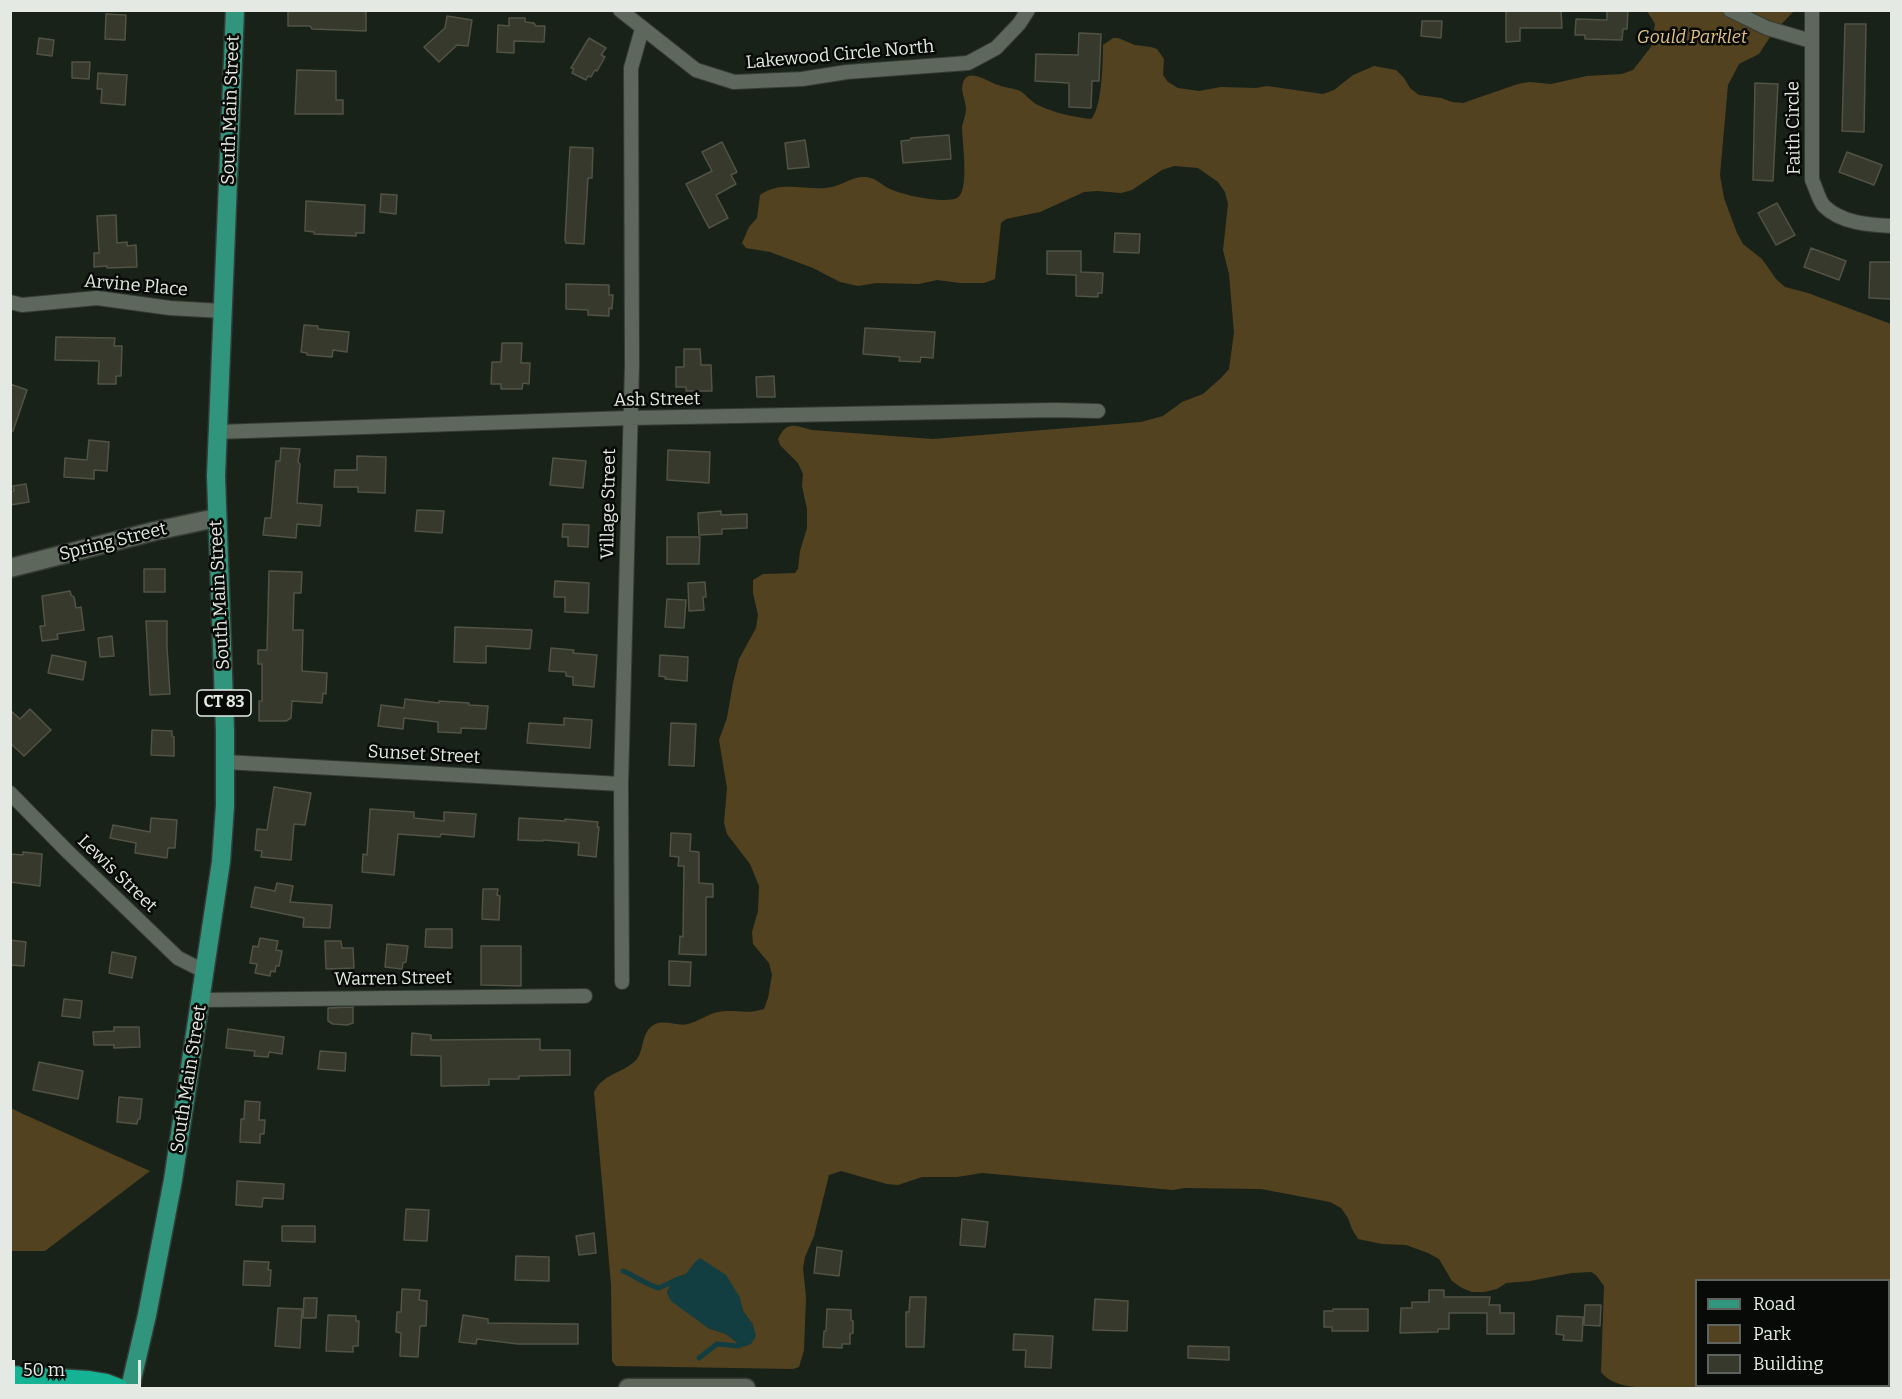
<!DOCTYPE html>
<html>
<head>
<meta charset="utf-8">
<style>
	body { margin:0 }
	#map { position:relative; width:1902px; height:1399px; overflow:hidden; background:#192218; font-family:Bitter,serif }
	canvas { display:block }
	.frame { position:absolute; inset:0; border:12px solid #e4eae3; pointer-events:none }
	.legend { position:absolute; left:1695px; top:1279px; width:195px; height:108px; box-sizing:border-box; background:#070a06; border:2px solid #5f645e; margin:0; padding:8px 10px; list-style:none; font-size:18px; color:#e4eae3 }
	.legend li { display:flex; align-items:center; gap:12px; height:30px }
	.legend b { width:30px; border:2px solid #5f645e }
	.scale { position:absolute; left:12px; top:1360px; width:129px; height:27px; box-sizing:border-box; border:3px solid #e4eae3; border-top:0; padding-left:8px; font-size:18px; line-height:21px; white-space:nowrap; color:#e4eae3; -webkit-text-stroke:4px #070a06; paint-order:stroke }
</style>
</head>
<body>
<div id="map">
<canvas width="1902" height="1399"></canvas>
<div class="frame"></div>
<ul class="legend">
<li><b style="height:8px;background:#31957e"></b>Road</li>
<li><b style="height:16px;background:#534220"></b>Park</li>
<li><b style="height:16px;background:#37392c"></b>Building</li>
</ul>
<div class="scale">50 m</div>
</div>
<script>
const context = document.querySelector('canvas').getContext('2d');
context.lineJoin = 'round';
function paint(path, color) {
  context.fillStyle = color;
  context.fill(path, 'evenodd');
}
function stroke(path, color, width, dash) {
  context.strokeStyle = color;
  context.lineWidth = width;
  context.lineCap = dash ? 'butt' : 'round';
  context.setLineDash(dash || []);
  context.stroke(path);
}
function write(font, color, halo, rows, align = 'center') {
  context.font = font + ' Bitter,serif';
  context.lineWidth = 5;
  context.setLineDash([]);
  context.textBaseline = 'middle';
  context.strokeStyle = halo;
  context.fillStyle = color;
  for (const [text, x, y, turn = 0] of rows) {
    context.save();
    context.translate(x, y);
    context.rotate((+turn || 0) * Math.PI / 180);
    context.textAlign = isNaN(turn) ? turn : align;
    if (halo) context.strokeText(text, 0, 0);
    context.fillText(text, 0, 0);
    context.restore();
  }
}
paint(new Path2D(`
	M 1647,11 L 1794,11 L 1772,34 L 1759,54 L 1739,64 L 1728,85 L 1720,175 L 1724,198 L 1737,233 L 1743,244 L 1762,259 L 1776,279 L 1785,287 L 1808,293 L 1891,324 L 1891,1388 L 1660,1388 C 1639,1387 1615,1389 1601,1372 L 1604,1286 L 1596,1275 L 1591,1272 L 1572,1273 L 1530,1281 L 1506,1283 L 1497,1289 L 1484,1292 L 1472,1292 L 1462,1288 L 1452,1281 L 1439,1259 L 1428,1253 L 1406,1245 L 1382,1244 L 1358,1239 L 1352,1229 L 1348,1218 L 1341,1208 L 1330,1202 L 1261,1189 L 1185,1188 L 1173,1190 L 982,1173 L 957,1177 L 922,1177 L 898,1185 L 887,1184 L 841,1171 L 829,1175 L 814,1236 L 805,1257 L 803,1268 L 806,1297 L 804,1350 L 799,1367 L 793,1369 L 616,1366 L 612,1361 L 611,1284 L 594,1092 C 603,1074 620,1074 634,1062 C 645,1053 640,1035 652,1026 C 663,1018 677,1027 688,1024 C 699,1021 708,1014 718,1012 C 734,1009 746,1015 764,1009 L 768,998 L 772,975 L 769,963 L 753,944 L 752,932 L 758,911 L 759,886 L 750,864 L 727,834 L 724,823 L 727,788 L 719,740 L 727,718 L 733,683 L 739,659 L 756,628 L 758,615 L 753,593 L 753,580 L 763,574 L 795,573 L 798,569 L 800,551 L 807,528 L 807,509 L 802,486 L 803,474 L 798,463 L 780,445 L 778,439 C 787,420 795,426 812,430 L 933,439 L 1141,422 L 1163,416 L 1182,402 L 1203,394 L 1221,378 L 1229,369 L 1234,333 L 1229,274 L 1223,250 L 1228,204 L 1225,192 L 1218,182 L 1198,168 L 1174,166 L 1162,170 L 1132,190 L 1121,193 L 1097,191 L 1084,192 L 1040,212 L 1006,219 L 1001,223 L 995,279 L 984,283 L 960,283 L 937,280 L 919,284 L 876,283 L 858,286 L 840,282 L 813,268 L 770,252 L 746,248 L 742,243 L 749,227 L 757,218 L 760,195 C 782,179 808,192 832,187 C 844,184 853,176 866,177 C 877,178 881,185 890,189 C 903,195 943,204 957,198 C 970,192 962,140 962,127 C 963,121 966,115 966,109 C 966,101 960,91 963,83 C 967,66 990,83 998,85 C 1005,88 1014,88 1020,91 C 1027,95 1031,102 1038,105 C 1054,113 1073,117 1091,119 C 1102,109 1103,61 1103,45 L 1113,38 L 1118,38 L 1135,45 L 1151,47 L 1157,49 L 1164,59 L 1163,75 L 1168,82 L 1178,88 L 1199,91 L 1221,87 L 1256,88 L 1267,86 L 1323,94 L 1334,90 L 1353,75 L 1374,66 L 1396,70 L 1404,78 L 1410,88 L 1419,95 L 1441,98 L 1452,102 L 1463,103 L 1518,84 L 1529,82 L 1551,84 L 1587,76 L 1622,74 L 1633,70 L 1651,47 L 1655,24 ZM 686,1274 L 739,1296 L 743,1311 L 753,1325 L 743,1347 L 726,1334 L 708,1328 L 667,1293 L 673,1279 ZM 1696,1280 L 1888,1280 L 1888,1386 L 1696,1386 Z
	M 11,1108 L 23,1114 L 150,1171 L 45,1251 L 11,1251 Z`), '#534220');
paint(new Path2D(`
	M 700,1258 L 726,1275 L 739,1296 L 743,1311 L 753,1325 L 756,1336 L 751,1344 L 743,1347 L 726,1334 L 708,1328 L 671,1301 L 667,1293 L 673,1279 L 686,1274 L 695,1262 Z`), '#123d41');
stroke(new Path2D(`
	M 623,1271 C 636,1276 646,1285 659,1288 L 678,1279
	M 699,1358 L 717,1344 L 739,1346 L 740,1338`), '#123d41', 5);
const building = new Path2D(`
	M 288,10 L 366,10 L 366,31 L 312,29 L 310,26 L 288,26 Z
	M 1506,10 L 1561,10 L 1562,28 L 1520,28 L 1520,41 L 1506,42 Z
	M 1607,10 L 1628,10 L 1627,29 L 1623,29 L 1622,40 L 1585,39 L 1585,35 L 1575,35 L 1576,19 L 1607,20 Z
	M 106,14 L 126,15 L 125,40 L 105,39 Z
	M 447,16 L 472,20 L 468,46 L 457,45 L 439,62 L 424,47 L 445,28 Z
	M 509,18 L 525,18 L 525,22 L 534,23 L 536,26 L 545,26 L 544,42 L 514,41 L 514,53 L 497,52 L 498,25 L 509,26 Z
	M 1422,21 L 1442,21 L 1441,38 L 1421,36 Z
	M 1845,24 L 1866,24 L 1864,132 L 1842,131 Z
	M 1079,33 L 1101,34 L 1099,81 L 1092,81 L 1091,108 L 1069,107 L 1069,83 L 1035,81 L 1036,54 L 1078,55 Z
	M 39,38 L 54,40 L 52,56 L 37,54 Z
	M 589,38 L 606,48 L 601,55 L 605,57 L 597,71 L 595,70 L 591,77 L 588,76 L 586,80 L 572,73 L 574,69 L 571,68 Z
	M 72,62 L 90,62 L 89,79 L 72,78 Z
	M 297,70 L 336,71 L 336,100 L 343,100 L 343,114 L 295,114 Z
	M 98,73 L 127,75 L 125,105 L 101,103 L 102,89 L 97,89 Z
	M 1755,83 L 1778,84 L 1773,181 L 1753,180 Z
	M 949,135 L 951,159 L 903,163 L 901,141 L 910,140 L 911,138 Z
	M 805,140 L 809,167 L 788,169 L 785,143 Z
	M 722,142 L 737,172 L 731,175 L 736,184 L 716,195 L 728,218 L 709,228 L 686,184 L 712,171 L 702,152 Z
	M 570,147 L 593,148 L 592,178 L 588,178 L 584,244 L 566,243 L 565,240 Z
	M 1847,152 L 1882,165 L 1874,185 L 1839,172 Z
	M 381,194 L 397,195 L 396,214 L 380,212 Z
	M 306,201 L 365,205 L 364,233 L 356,233 L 356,236 L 314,234 L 314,232 L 305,231 Z
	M 1777,203 L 1795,235 L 1776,245 L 1758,213 Z
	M 116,215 L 117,243 L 127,242 L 127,246 L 136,245 L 137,267 L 107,268 L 107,266 L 94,267 L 94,253 L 99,253 L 97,216 Z
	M 1115,233 L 1140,234 L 1139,253 L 1114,252 Z
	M 1811,248 L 1846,261 L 1839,280 L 1804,267 Z
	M 1047,251 L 1081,251 L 1081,272 L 1103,273 L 1102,293 L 1098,293 L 1098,297 L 1076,296 L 1076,275 L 1047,274 Z
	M 1870,262 L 1892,262 L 1891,299 L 1869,298 Z
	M 566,284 L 609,285 L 609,295 L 613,295 L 612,309 L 609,308 L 609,316 L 588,315 L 588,310 L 566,309 Z
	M 304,325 L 318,326 L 318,329 L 349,332 L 347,352 L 333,350 L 332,357 L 307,355 L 307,353 L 301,352 Z
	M 865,328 L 935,332 L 933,358 L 921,357 L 920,362 L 899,361 L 900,357 L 863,354 Z
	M 56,337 L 115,338 L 114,346 L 122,346 L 121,376 L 116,376 L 116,384 L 98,384 L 99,361 L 55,360 Z
	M 502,343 L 522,343 L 521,363 L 530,363 L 529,384 L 523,383 L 522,389 L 501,389 L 501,384 L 491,384 L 492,362 L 501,362 Z
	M 684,349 L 700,349 L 701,365 L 711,365 L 712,391 L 686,391 L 686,387 L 676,387 L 676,367 L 684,367 Z
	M 774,376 L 775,397 L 757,397 L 756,377 Z
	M 10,384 L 27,390 L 13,431 L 10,431 Z
	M 89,440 L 109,442 L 107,471 L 94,470 L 94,479 L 64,477 L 65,458 L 87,460 Z
	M 281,448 L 300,449 L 298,462 L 300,464 L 297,503 L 322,505 L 320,526 L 297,524 L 296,538 L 263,535 L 265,518 L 271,518 L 276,461 L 280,461 Z
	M 668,450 L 710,452 L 709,483 L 667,480 Z
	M 357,456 L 386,457 L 385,493 L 358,492 L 358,487 L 334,487 L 335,470 L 357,470 Z
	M 553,458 L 586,461 L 583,488 L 550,485 Z
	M 26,484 L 29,502 L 10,505 L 10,492 L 14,491 L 13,486 Z
	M 417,510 L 444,511 L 442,533 L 415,531 Z
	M 721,511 L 721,515 L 747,514 L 747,528 L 722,529 L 722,534 L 699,535 L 698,513 Z
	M 563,524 L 589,525 L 588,547 L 568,546 L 568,537 L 562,537 Z
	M 667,537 L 700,537 L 699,564 L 667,564 Z
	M 144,569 L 165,569 L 165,592 L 144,592 Z
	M 269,571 L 302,572 L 301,593 L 294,593 L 293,630 L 303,630 L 302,671 L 327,673 L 326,694 L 323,693 L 322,703 L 292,701 L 291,718 L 286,721 L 259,721 L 259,701 L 262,701 L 262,664 L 258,664 L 258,650 L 267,650 Z
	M 555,581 L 589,583 L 588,613 L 565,612 L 565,597 L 554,597 Z
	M 705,582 L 706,597 L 703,597 L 704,610 L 689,611 L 688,583 Z
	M 70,591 L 71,595 L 74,597 L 76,608 L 81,607 L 84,630 L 57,634 L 58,639 L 42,641 L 40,626 L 45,626 L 42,596 Z
	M 667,599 L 686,600 L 684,628 L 665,627 Z
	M 146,621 L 167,621 L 167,647 L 170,694 L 150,695 Z
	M 455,627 L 532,630 L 530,649 L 486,646 L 486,663 L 454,662 Z
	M 112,636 L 114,656 L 100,657 L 98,638 Z
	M 551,648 L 574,650 L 573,653 L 597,655 L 594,687 L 573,685 L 573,677 L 566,676 L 566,672 L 549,671 Z
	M 52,655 L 86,662 L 83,680 L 48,673 Z
	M 660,655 L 688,657 L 687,681 L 665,679 L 666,677 L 659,676 Z
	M 405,699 L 439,703 L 439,701 L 469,703 L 469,705 L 488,706 L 486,729 L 461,728 L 461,733 L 438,732 L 438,722 L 404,718 L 403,729 L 378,726 L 381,705 L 404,708 Z
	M 30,709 L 51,730 L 24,756 L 10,743 L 10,710 L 20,719 Z
	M 564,718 L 592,720 L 590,748 L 527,743 L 529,723 L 564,725 Z
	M 671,723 L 696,724 L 694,766 L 669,765 Z
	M 152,730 L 172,731 L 172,736 L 174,737 L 174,756 L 151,755 Z
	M 274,787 L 311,793 L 305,825 L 294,824 L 291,860 L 261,857 L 262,851 L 255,850 L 257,829 L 267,830 Z
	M 370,809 L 414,812 L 414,818 L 444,821 L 444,812 L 476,814 L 474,837 L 441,834 L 440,837 L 398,834 L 394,875 L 362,872 L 363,854 L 367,855 Z
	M 151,818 L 177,820 L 175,848 L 168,848 L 167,858 L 135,853 L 136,843 L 110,838 L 113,825 L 150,832 Z
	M 519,818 L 565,821 L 565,819 L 598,822 L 597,827 L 599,827 L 596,857 L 578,855 L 579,843 L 543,840 L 543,841 L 518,840 Z
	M 671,833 L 691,834 L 690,851 L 699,852 L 699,883 L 713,884 L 713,897 L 706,897 L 706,955 L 679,954 L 680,936 L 683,937 L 684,866 L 678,866 L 679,857 L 670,856 Z
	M 23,852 L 42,854 L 40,886 L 10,882 L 10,854 L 23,855 Z
	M 277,883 L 293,886 L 290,902 L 332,905 L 330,928 L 303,927 L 304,918 L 251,907 L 255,887 L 275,891 Z
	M 483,889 L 498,889 L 497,895 L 500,896 L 499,920 L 482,919 Z
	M 426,929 L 452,929 L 452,948 L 425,947 Z
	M 260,938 L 278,941 L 276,950 L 282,951 L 279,966 L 276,966 L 275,972 L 271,971 L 270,976 L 255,973 L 257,964 L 250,963 L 253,946 L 258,947 Z
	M 10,940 L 26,942 L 24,966 L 10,965 Z
	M 325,941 L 341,941 L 342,948 L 353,948 L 354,968 L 326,969 Z
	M 387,944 L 408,946 L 406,962 L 403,963 L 402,969 L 385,967 Z
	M 481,946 L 521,946 L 521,986 L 481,985 Z
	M 112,952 L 136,957 L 132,978 L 109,973 Z
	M 669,961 L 691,962 L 690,986 L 669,985 Z
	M 64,999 L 82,1001 L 80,1018 L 62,1016 Z
	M 353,1007 L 353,1023 L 347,1025 L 333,1024 L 328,1021 L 328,1008 Z
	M 114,1027 L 139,1027 L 140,1047 L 114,1048 L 114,1045 L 94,1045 L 93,1032 L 114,1031 Z
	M 228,1029 L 284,1037 L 282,1054 L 269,1052 L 268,1057 L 254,1056 L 255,1051 L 226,1048 Z
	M 412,1033 L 431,1035 L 431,1040 L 540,1039 L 540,1050 L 570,1050 L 570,1075 L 519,1076 L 519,1079 L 489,1079 L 489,1085 L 441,1086 L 441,1056 L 411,1055 Z
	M 320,1051 L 346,1053 L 345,1071 L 318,1069 Z
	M 39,1062 L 83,1071 L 78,1099 L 33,1090 Z
	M 119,1097 L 142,1099 L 140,1119 L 138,1119 L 137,1124 L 117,1122 Z
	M 245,1101 L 260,1102 L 259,1120 L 265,1120 L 264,1134 L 260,1134 L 260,1143 L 240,1142 L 241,1119 L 244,1119 Z
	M 237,1181 L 284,1184 L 283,1199 L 263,1198 L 262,1207 L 236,1205 Z
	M 406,1209 L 429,1210 L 427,1241 L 404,1240 Z
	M 962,1219 L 988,1222 L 985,1247 L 960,1245 Z
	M 282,1226 L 315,1226 L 315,1242 L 282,1241 Z
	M 594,1233 L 596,1253 L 579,1255 L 576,1236 Z
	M 817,1247 L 842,1251 L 839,1276 L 814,1273 Z
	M 516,1256 L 549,1257 L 549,1281 L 515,1280 Z
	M 244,1261 L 269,1262 L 268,1270 L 271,1270 L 270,1286 L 243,1285 Z
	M 402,1289 L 420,1290 L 419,1300 L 427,1301 L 426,1326 L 420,1326 L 418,1357 L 400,1356 L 401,1333 L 396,1332 L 397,1312 L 401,1312 Z
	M 1429,1290 L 1444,1290 L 1444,1297 L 1490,1297 L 1489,1305 L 1500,1305 L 1500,1313 L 1514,1313 L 1514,1334 L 1487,1334 L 1487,1313 L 1449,1313 L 1449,1329 L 1438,1329 L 1438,1332 L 1400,1333 L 1401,1308 L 1412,1308 L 1412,1302 L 1429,1302 Z
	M 910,1297 L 926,1297 L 924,1347 L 906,1347 L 906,1312 L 909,1312 Z
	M 304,1298 L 317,1298 L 316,1318 L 303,1318 Z
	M 1095,1299 L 1128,1301 L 1127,1331 L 1093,1330 Z
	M 1585,1305 L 1601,1305 L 1600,1326 L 1584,1325 Z
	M 278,1308 L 302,1309 L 300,1348 L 275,1346 Z
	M 827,1309 L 851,1310 L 851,1320 L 853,1321 L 853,1333 L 850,1334 L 850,1344 L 842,1344 L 842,1348 L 823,1347 L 824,1331 L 826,1331 Z
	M 1333,1309 L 1368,1309 L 1368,1331 L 1332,1331 L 1332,1327 L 1324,1327 L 1324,1311 L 1333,1311 Z
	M 328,1315 L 356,1316 L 356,1321 L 359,1321 L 358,1346 L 353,1346 L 353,1352 L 326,1351 Z
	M 463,1315 L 488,1319 L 488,1323 L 578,1324 L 578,1344 L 518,1344 L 477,1339 L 476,1344 L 459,1342 Z
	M 1557,1316 L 1583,1317 L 1582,1341 L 1563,1340 L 1564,1335 L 1556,1334 Z
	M 1014,1334 L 1053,1336 L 1051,1368 L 1025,1367 L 1026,1350 L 1013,1350 Z
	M 1188,1346 L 1229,1347 L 1229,1360 L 1188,1358 Z`);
paint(building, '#37392c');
stroke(building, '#515345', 1.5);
const minor = new Path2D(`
	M 620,10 L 696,70 L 734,82 L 802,79 L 847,72 L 968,63 L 996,48 L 1019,24 L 1028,10
	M 1730,10 L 1767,28 L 1811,41
	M 1812,10 L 1812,180 C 1816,188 1819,201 1824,206 C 1841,223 1869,225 1892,226
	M 10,302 L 22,305 L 97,298 L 170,308 L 222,311
	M 217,432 L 629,418 L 1054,410 L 1098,411
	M 225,762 L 621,784
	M 10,793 L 67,851 L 178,958 L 206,972
	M 622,982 L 621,784 L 632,365 L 631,68 L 642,29
	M 201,1000 L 585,996`);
const tertiary = new Path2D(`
	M 10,568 L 155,531 L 216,518
	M 628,1388 L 746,1388`);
const primary = new Path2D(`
	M 130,1388 L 147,1315 L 173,1180 L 221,862 L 225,806 L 225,731 L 216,476 L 235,10`);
const motorway = new Path2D(`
	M 10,1375 L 88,1380 L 106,1383 L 119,1388`);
stroke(minor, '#353c35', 16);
stroke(tertiary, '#353c35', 21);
stroke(primary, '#353c35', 21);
stroke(motorway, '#353c35', 21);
stroke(minor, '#5d675c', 14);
stroke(tertiary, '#5d675c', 18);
stroke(primary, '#31957e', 18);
stroke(motorway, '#14b394', 18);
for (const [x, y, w] of [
	[224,703,54]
]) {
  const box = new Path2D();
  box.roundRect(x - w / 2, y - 13, w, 26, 4.5);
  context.fillStyle = '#070a06';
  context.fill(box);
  stroke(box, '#e4eae3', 1.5);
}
write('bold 16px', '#e4eae3', null, [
	["CT 83",224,703]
]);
write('italic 18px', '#e2c182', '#070a06', [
	["Gould Parklet",1692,38]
]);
write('18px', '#e4eae3', '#070a06', [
	["Lakewood Circle North",840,55,-5],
	["South Main Street",231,110,-88],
	["Faith Circle",1794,128,-91],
	["Arvine Place",136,286,5],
	["Ash Street",657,400,-1],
	["Village Street",609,504,-89],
	["Spring Street",113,542,-14],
	["South Main Street",220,595,-93],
	["Sunset Street",424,755,3],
	["Lewis Street",117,874,44],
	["Warren Street",393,979,-1],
	["South Main Street",189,1079,-81]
]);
</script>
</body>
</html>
